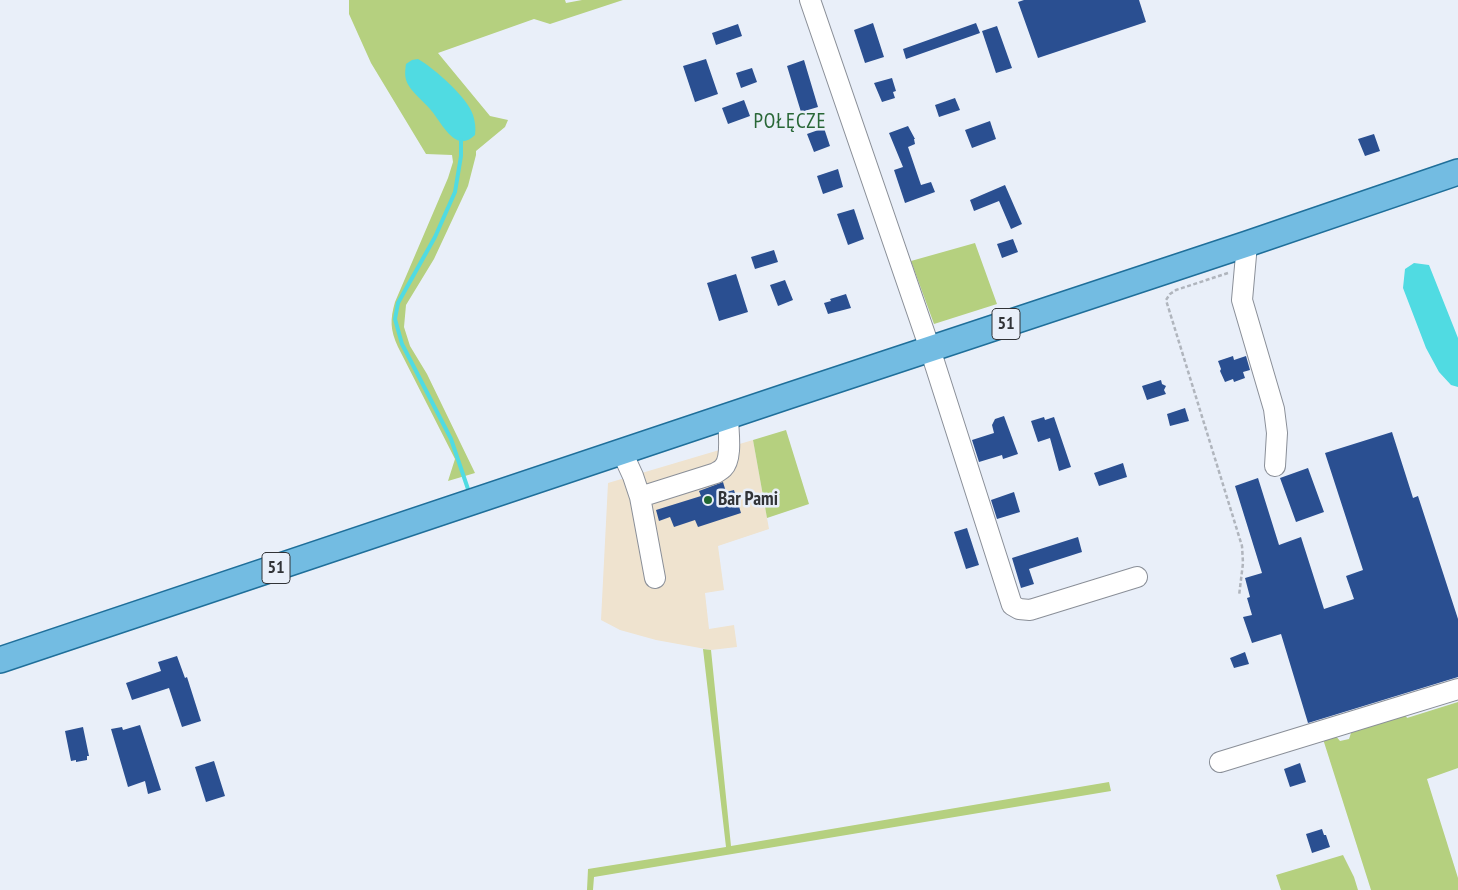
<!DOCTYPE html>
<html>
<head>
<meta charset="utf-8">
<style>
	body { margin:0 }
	canvas { display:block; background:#e9eff9 }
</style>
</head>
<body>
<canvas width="1458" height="890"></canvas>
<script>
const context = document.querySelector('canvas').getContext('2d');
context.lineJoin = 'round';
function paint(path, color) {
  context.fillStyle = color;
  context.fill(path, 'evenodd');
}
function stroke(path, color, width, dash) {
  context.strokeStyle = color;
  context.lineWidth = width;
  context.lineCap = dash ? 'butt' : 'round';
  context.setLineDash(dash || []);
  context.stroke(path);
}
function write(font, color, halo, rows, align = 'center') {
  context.font = font + ' "PT Sans Narrow",sans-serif';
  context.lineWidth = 5;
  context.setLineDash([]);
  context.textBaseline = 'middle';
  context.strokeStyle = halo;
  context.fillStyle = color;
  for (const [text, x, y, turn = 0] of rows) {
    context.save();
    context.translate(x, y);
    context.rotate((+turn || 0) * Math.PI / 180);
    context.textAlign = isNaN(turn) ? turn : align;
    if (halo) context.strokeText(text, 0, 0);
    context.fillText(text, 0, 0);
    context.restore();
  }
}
paint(new Path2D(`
	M 753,440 L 769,529 L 718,546 L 724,590 L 705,593 L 709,629 L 734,625 L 737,647 L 711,650 L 656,640 L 620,630 L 601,620 L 608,483 Z`), '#efe3cf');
paint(new Path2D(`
	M 349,0 L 565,0 L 566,3 L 582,0 L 623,0 L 550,24 L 534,19 L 438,53 L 490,116 L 508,120 L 505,127 L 476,151 L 476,155 L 468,186 L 434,259 L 406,305 L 404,327 L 410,346 L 427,374 L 475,473 L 448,481 L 455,459 L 398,347 C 390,329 390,320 395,302 L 448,178 L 453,162 L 452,155 L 426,154 L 371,63 L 349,14 Z
	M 975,243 L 997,304 L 934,324 L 911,261 Z
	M 786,430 L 809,504 L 767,518 L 753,440 Z
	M 703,649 L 711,650 L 731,846 L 1109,782 L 1111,791 L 594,877 L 593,890 L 587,890 L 588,869 L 726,847 Z
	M 1458,702 L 1458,768 L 1427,779 L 1458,878 L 1458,890 L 1371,890 L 1323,739 L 1335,735 L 1340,741 L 1349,739 L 1352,730 L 1404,712 L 1407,718 Z
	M 1343,855 L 1354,877 L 1358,890 L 1281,890 L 1276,875 Z`), '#b5d07f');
paint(new Path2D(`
	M 418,59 C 434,68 468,98 473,115 C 475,121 476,128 475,135 C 455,155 441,121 430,109 C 424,102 413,93 409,86 C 404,79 405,71 406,64 L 412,60 Z
	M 1414,263 L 1429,265 L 1458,338 L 1458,387 L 1451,385 L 1439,372 L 1426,348 L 1403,288 L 1405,269 Z`), '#50dbe2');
stroke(new Path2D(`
	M 461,140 L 461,156 L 455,192 L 435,237 L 398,303 L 395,319 L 402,344 L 451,439 L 469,492`), '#50dbe2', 4);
paint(new Path2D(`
	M 1024,0 L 1139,0 L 1146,22 L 1038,58 L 1018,2 Z
	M 873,23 L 884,57 L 865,63 L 854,30 Z
	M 976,23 L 980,33 L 906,59 L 903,49 Z
	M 738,24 L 742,36 L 716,45 L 712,33 Z
	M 997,26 L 1012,68 L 996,73 L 982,31 Z
	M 706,59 L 718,94 L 695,102 L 683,66 Z
	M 804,60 L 818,107 L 801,112 L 787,66 Z
	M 752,68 L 757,82 L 741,88 L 736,73 Z
	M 892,78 L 896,91 L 893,92 L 895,98 L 882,102 L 874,83 Z
	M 955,98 L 960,110 L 939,117 L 935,105 Z
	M 744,100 L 750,116 L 728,124 L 722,108 Z
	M 990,121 L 996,139 L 972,148 L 965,130 Z
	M 908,126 L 915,139 L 914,139 L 915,144 L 908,147 L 921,185 L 931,182 L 935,192 L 905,203 L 894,170 L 903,167 L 889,133 Z
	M 824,128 L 830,146 L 814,152 L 807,134 Z
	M 1374,134 L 1380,151 L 1365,156 L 1358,139 Z
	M 838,169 L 843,187 L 823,194 L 817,176 Z
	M 1005,185 L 1022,224 L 1011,229 L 999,201 L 974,211 L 970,200 Z
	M 854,209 L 864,239 L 848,245 L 837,214 Z
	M 1013,239 L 1018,252 L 1002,258 L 997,244 Z
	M 774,250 L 778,262 L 755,269 L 751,257 Z
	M 736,274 L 748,312 L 719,321 L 707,283 Z
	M 785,280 L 793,300 L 778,306 L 770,285 Z
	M 846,294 L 851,308 L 828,314 L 824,303 L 831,301 L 830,299 Z
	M 1233,356 L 1234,360 L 1246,356 L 1250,370 L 1243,372 L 1245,378 L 1234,382 L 1233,379 L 1225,382 L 1220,371 L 1221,369 L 1218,361 Z
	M 1161,380 L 1162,384 L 1166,386 L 1164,390 L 1166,394 L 1147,400 L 1142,386 Z
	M 1185,408 L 1189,421 L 1170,426 L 1167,414 Z
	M 1004,416 L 1018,454 L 1003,459 L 1002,455 L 979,462 L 972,440 L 994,433 L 992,425 L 995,419 Z
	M 1044,417 L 1045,420 L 1054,417 L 1071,467 L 1059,471 L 1050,438 L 1038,442 L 1031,421 Z
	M 1392,432 L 1413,498 L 1418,496 L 1458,619 L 1458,677 L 1308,723 L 1281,634 L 1252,643 L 1243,617 L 1252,615 L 1247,598 L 1250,597 L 1245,578 L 1262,573 L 1235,486 L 1258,478 L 1279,545 L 1301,537 L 1324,609 L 1354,599 L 1346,576 L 1363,570 L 1325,453 Z
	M 1123,463 L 1127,477 L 1099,486 L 1094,473 Z
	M 1308,468 L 1324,512 L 1296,522 L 1280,478 Z
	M 723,482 L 726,492 L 734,490 L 741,513 L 698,527 L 695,520 L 674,527 L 670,517 L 659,521 L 656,510 L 701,496 L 699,491 Z
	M 1014,492 L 1020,512 L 997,519 L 991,500 Z
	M 967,528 L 979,565 L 966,569 L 954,532 Z
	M 1078,537 L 1082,552 L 1029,569 L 1034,584 L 1021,588 L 1012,558 Z
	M 1245,652 L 1249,664 L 1234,668 L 1230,658 Z
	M 177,656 L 185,678 L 187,677 L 201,721 L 182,727 L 169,688 L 132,700 L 126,683 L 161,671 L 158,662 Z
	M 140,725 L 161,790 L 148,794 L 145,781 L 128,787 L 111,729 L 122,727 L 123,730 Z
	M 83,727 L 89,756 L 87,756 L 87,760 L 76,762 L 76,760 L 71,761 L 65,731 Z
	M 214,761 L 225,796 L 206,802 L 195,767 Z
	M 1300,763 L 1306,782 L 1290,787 L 1284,769 Z
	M 1322,829 L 1324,835 L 1326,835 L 1330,847 L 1312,853 L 1306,834 Z`), '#2a4f91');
const minor = new Path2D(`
	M 810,0 L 930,349 L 1012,605 L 1019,609 L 1030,610 L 1137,577
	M 1247,244 L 1242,300 L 1274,409 L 1277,433 L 1275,466
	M 622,452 L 633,476 L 640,497 L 716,473 C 719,471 721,470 723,468 C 733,458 728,430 728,417
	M 640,497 L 655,578
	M 1220,762 L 1458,689`);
const major = new Path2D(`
	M 0,660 L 788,396 L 1247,244 L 1458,172`);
stroke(minor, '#8a8f98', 22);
stroke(major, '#1f6f9a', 28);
stroke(new Path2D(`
	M 1228,273 L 1176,290 L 1170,294 L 1166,300 L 1242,546 L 1243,563 L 1239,596`), '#b0b5bd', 2.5, [4, 2.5]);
stroke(minor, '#fff', 20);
stroke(major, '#73bce2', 25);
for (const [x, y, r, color] of [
	[708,500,5,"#216732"]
]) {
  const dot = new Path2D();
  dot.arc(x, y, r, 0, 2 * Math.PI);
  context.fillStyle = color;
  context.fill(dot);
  stroke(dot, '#e9eff9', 2);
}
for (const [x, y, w] of [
	[1006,324,28],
	[276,568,28]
]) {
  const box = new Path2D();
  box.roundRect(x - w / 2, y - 15.5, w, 31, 4);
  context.fillStyle = '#e9eff9';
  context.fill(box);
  stroke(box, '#313337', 1);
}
write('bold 18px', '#313337', null, [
	["51",1006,324],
	["51",276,568]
]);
write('bold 19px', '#313337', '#e9eff9', [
	["Bar Pami",718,500]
], 'left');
context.letterSpacing = '1px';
write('21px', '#296737', '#e9eff9', [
	["POŁĘCZE",790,122]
]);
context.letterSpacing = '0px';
</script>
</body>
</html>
